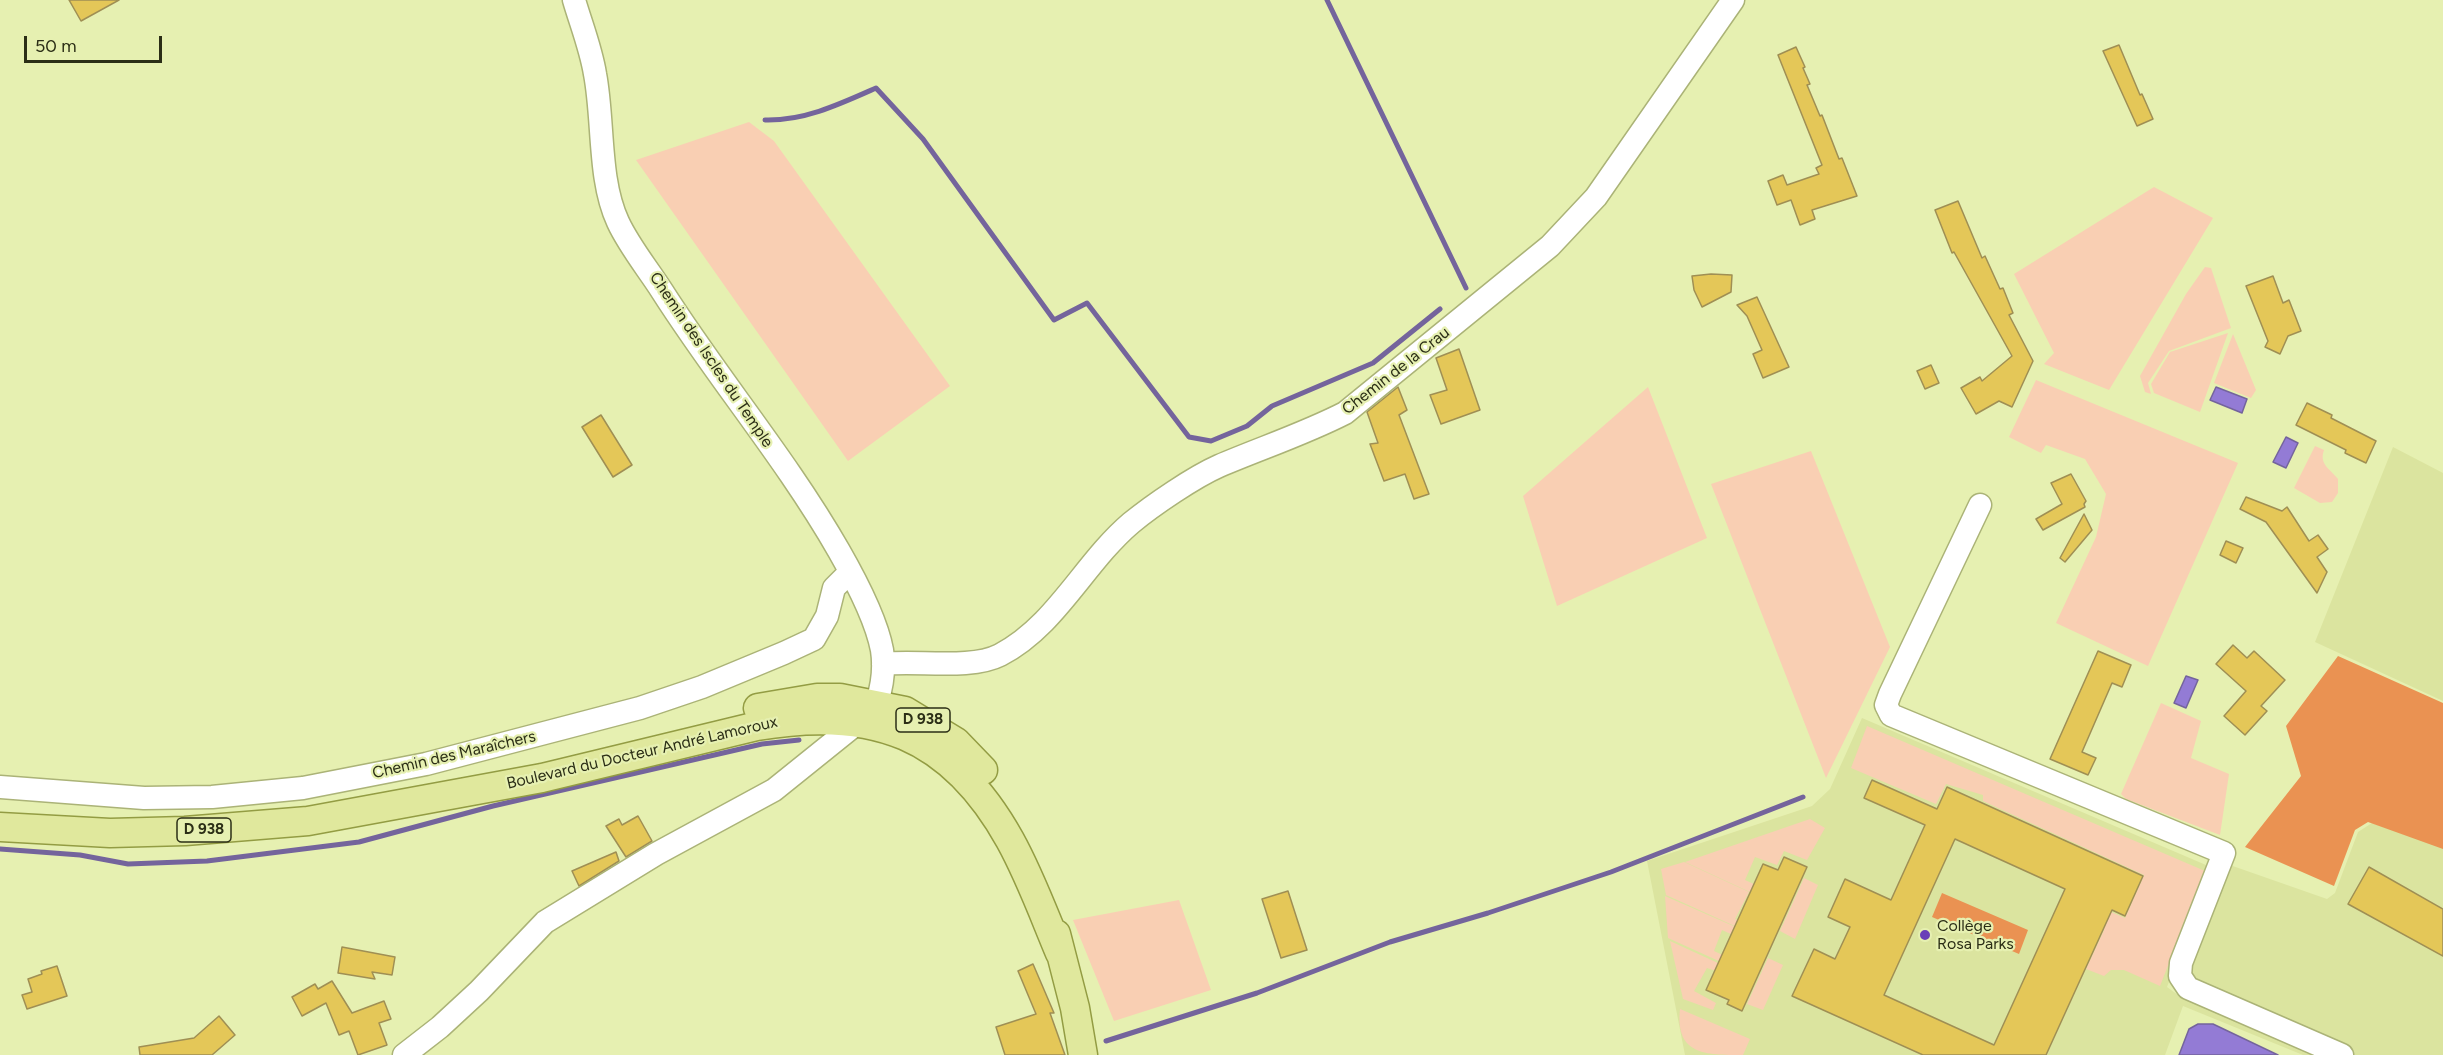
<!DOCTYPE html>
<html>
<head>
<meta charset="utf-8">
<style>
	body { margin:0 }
	#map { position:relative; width:2443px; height:1055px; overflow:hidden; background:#e6f0b1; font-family:Figtree,sans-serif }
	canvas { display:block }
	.scale { position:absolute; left:24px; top:36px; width:138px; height:27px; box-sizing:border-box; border:3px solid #2b2e16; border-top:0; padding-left:8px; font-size:18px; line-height:21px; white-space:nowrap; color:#2b2e16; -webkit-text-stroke:4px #e6f0b1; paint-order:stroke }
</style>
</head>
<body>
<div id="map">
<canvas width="2443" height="1055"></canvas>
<div class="scale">50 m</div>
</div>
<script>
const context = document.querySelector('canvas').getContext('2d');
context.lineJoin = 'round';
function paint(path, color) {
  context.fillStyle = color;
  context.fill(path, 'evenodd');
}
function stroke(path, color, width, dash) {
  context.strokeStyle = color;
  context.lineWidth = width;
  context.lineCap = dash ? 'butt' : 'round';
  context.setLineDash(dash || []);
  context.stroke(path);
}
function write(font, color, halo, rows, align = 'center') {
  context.font = font + ' Figtree,sans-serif';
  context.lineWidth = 4.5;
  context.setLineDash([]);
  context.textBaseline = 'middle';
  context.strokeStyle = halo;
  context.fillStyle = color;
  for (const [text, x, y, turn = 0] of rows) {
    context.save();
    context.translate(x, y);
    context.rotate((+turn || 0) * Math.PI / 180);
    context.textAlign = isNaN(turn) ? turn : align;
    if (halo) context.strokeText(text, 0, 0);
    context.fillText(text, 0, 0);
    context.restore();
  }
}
paint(new Path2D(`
	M 2393,447 L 2443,473 L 2443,701 L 2315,642 Z
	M 1862,718 L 2213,868 L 2167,987 L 2178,995 L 2227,864 L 2327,899 L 2335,893 L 2358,832 L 2372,823 L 2443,848 L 2443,1055 L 2303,1055 L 2183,1006 L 2165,1055 L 1685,1055 L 1647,861 L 1812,806 L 1830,789 Z`), '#dbe49f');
paint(new Path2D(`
	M 749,122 L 774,141 L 950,386 L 848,461 L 636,160 Z
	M 2154,187 L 2213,218 L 2109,390 L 2044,364 L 2054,353 L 2014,274 Z
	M 2205,267 L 2211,268 L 2231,328 L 2169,351 L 2148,383 L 2151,394 L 2145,392 L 2140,376 L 2186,294 Z
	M 2228,333 L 2200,412 L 2154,393 L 2151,384 L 2170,352 Z
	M 2233,334 L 2256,390 L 2251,398 L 2214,383 Z
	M 2036,380 L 2238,463 L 2148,666 L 2056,623 L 2096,537 L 2106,494 L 2085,459 L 2046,445 L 2041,453 L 2009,437 Z
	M 1648,387 L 1707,538 L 1557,606 L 1523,496 Z
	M 2315,446 L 2324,450 C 2319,464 2329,468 2338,479 L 2338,493 L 2332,502 L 2320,503 L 2294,488 Z
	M 1811,451 L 1890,647 L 1826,778 L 1711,484 Z
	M 2161,703 L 2201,721 L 2191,758 L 2229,774 L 2220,835 L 2126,799 L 2121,794 Z
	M 1867,726 L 2205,871 L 2160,986 L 2124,970 L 2111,970 L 2104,976 L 2086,969 L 2104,930 L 2094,926 L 2102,908 L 2125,918 L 2144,875 L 1983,801 L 1983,795 L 1946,784 L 1936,804 L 1851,768 Z
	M 1810,819 L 1825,828 L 1807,860 L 1784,851 L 1777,865 L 1755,857 L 1745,880 L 1767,890 L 1763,898 L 1685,862 Z
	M 1684,862 L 1749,892 L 1735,919 L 1751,926 L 1748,932 L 1666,895 L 1661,869 Z
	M 1804,878 L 1818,885 L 1795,939 L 1780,931 Z
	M 1665,896 L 1747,932 L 1744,940 L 1722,930 L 1714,951 L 1735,961 L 1732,967 L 1668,938 Z
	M 1179,900 L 1211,990 L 1114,1021 L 1073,920 Z
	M 1670,941 L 1731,969 L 1728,975 L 1707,968 L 1694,991 L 1716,1003 L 1713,1010 L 1683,999 Z
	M 1768,958 L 1783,965 L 1763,1010 L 1747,1004 Z
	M 1680,1009 L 1750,1039 L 1743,1055 C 1705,1055 1675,1055 1680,1009 Z`), '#f9cfb3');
paint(new Path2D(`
	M 2338,656 L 2443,703 L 2443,849 L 2368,822 L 2355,830 L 2334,886 L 2245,847 L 2301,776 L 2286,726 Z
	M 1942,893 L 2028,930 L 2019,954 L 1932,917 Z`), '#ea9252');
const water = new Path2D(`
	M 2216,387 L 2247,399 L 2242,413 L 2210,400 Z
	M 2286,437 L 2298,443 L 2286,468 L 2273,462 Z
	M 2186,676 L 2198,680 L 2186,708 L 2174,703 Z
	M 2198,1024 L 2213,1024 L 2278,1055 L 2179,1055 L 2189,1029 Z`);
paint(water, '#937bd5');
stroke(water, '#74649c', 1.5);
stroke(new Path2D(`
	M 1327,0 L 1466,288
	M 765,120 C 804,121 840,104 876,88 L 923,139 L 1054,320 L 1087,303 L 1189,437 L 1211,441 L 1247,426 L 1272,406 L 1373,363 L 1440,309
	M 0,849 L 80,855 L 128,864 L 207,861 L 359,842 L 493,806 L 762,744 L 799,740
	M 1106,1041 L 1257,993 L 1390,942 L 1488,913 L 1611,872 L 1803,797`), '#74649c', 5);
const building = new Path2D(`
	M 69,0 L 119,0 L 81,21 Z
	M 2119,45 L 2140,95 L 2142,94 L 2153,119 L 2137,126 L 2103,51 Z
	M 1796,47 L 1805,67 L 1803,68 L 1810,84 L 1807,85 L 1820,116 L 1822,115 L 1839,159 L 1842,158 L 1857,196 L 1812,210 L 1815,219 L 1800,225 L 1791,200 L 1777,205 L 1768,181 L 1783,175 L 1787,185 L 1819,174 L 1816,168 L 1822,165 L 1778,55 Z
	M 1958,201 L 1982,258 L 1985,256 L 2000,289 L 2003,288 L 2013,313 L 2009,315 L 2033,361 L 2012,407 L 1999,401 L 1976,414 L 1961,388 L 1980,377 L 1982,381 L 2012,356 L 1954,252 L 1952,253 L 1935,210 Z
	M 1711,274 L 1732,275 L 1731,292 L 1702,307 L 1694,290 L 1692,276 Z
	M 2273,276 L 2283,303 L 2289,300 L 2301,331 L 2288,336 L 2280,354 L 2265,347 L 2268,341 L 2246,286 Z
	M 1757,297 L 1789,367 L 1763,378 L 1753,354 L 1762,350 L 1747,316 L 1737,305 Z
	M 1459,349 L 1480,410 L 1441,424 L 1430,395 L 1447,390 L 1436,358 Z
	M 1931,365 L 1939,383 L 1925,389 L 1917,371 Z
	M 1398,387 L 1407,410 L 1399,415 L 1429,494 L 1414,499 L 1405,474 L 1384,481 L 1370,444 L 1378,443 L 1367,412 Z
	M 2307,403 L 2332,415 L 2331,418 L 2376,441 L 2366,463 L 2345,453 L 2346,450 L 2296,425 Z
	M 601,415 L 632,465 L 613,477 L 582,427 Z
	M 2071,474 L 2086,501 L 2084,504 L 2085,507 L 2043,530 L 2036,519 L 2062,504 L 2051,483 Z
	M 2246,497 L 2282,511 L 2287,507 L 2309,541 L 2318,535 L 2328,549 L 2317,557 L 2327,572 L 2317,593 L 2266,522 L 2240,509 Z
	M 2084,514 L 2092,530 L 2065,562 L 2060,558 Z
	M 2226,541 L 2243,548 L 2236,563 L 2220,555 Z
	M 2233,645 L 2247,658 L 2254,651 L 2285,680 L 2261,706 L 2267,711 L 2245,735 L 2224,716 L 2246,691 L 2216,664 Z
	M 2098,651 L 2131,665 L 2122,687 L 2112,683 L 2082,752 L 2096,758 L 2088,775 L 2050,759 Z
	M 1872,780 L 1937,809 L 1947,787 L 2143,876 L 2125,916 L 2112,910 L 2046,1055 L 1923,1055 L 1792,996 L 1814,949 L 1835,959 L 1850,927 L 1828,917 L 1845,879 L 1891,900 L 1925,825 L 1864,798 ZM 1955,839 L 2065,889 L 1994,1045 L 1884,995 Z
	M 638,816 L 652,841 L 626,857 L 606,826 L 619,819 L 622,825 Z
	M 616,852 L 619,861 L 579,886 L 572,871 Z
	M 1784,857 L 1807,867 L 1742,1011 L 1727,1004 L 1729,1000 L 1706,990 L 1763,864 L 1778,870 Z
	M 2369,867 L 2443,909 L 2443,956 L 2348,904 Z
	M 1288,891 L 1307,950 L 1281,958 L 1262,899 Z
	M 342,947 L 395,957 L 392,975 L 372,972 L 375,979 L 338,973 Z
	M 1033,964 L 1054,1013 L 1050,1013 L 1065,1055 L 1005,1055 L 996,1027 L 1036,1014 L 1018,971 Z
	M 57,966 L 67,996 L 27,1009 L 22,995 L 32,992 L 28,979 L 42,974 L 41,971 Z
	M 332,981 L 352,1013 L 384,1001 L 391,1019 L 379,1023 L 387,1045 L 358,1055 L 349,1031 L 339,1035 L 326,1003 L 302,1016 L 292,997 L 315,984 L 318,989 Z
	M 219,1016 L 235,1035 L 212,1055 L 140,1055 L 139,1047 L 194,1038 Z`);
paint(building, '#e4c758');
stroke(building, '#9f8f54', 1.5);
const minor = new Path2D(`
	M 1980,505 L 1890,694 L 1886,705 L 1891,715 L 2224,853 L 2181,963 L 2180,976 L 2188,988 L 2342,1055
	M 883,664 C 916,660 971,670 1000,655 C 1056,626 1084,563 1131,523 C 1153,505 1194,477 1219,466 C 1261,448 1304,434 1345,413 L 1550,246 L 1596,197 L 1733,0
	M 0,787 L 144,798 L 212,797 L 303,788 L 426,764 L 640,708 L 702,687 L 784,653 L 814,639 L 827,616 L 834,588 L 850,572
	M 404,1055 L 440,1027 L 479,991 L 545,922 L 656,854 L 774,790 L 871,712 C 882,697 885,669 882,650 C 876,618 855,579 839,551 C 787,460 718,379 662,291 C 648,269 629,246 618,222 C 598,179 604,121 595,74 C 591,49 581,24 574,0`);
const major = new Path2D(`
	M 758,708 L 817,698 L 840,698 L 905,711 L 956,742 L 983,770
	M 0,827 L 110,833 L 185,831 L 308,821 L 542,778 L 757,726 C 873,706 951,734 1010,840 C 1030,876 1044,915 1060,953
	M 1056,934 L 1075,1008 L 1083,1055`);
stroke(minor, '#abb377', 25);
stroke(major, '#939c43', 31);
stroke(minor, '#fff', 22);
stroke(major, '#e0e89d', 28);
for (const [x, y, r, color] of [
	[1925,935,6,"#693fb7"]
]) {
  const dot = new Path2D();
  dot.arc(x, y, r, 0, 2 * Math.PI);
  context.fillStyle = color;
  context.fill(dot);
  stroke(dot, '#e6f0b1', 2);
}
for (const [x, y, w] of [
	[923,720,54],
	[204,830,54]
]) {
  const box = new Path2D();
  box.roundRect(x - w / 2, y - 12, w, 24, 4.5);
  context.fillStyle = '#e6f0b1';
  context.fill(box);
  stroke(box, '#2b2e16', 1.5);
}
write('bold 15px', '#2b2e16', null, [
	["D 938",923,720],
	["D 938",204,830]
]);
write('16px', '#2b2e16', '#e6f0b1', [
	["Chemin des Iscles du Temple",711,360,56],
	["Chemin de la Crau",1396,371,-38],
	["Boulevard du Docteur André Lamoroux",642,753,-13],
	["Chemin des Maraîchers",454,755,-13]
]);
write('16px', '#2b2e16', '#e6f0b1', [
	["Collège",1937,926],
	["Rosa Parks",1937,944]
], 'left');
</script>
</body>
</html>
